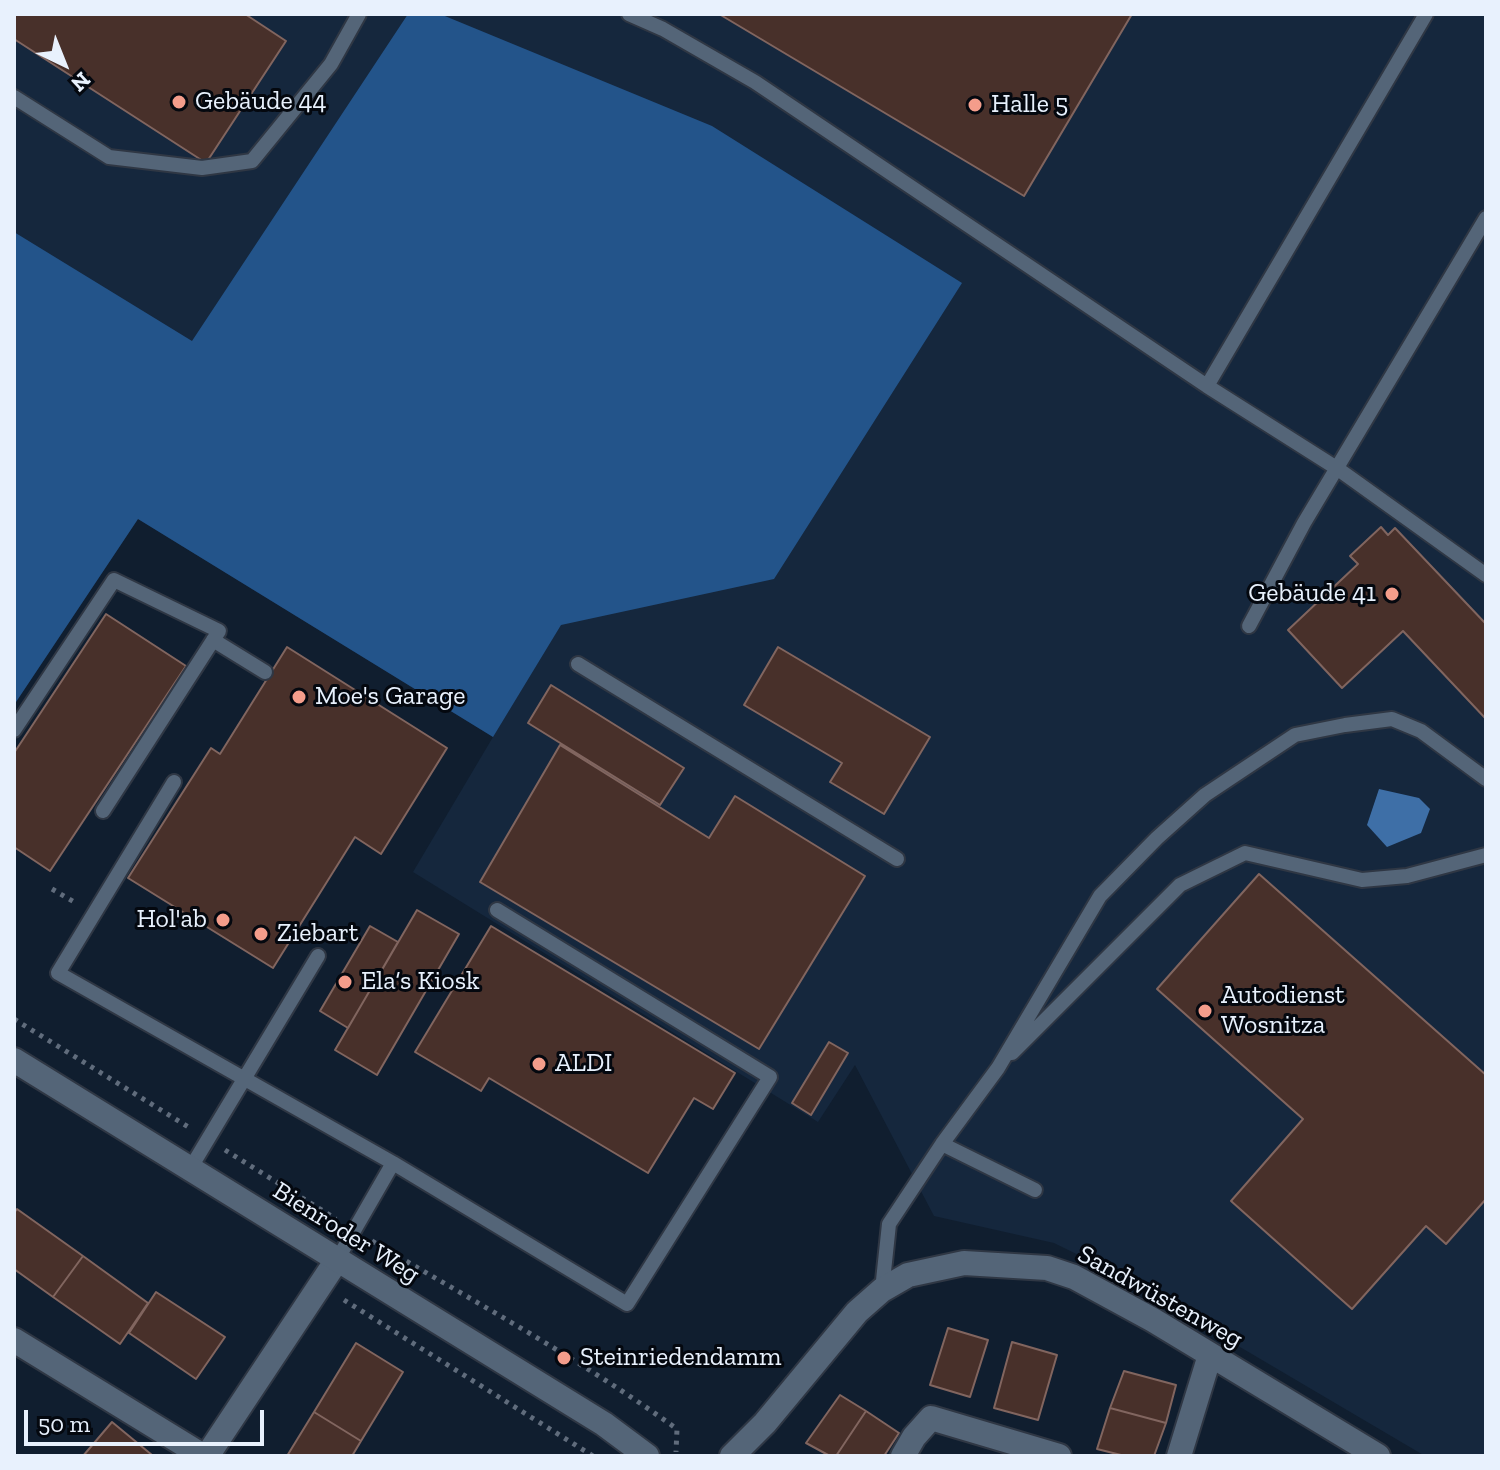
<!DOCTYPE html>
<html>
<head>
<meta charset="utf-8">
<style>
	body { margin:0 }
	#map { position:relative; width:1500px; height:1470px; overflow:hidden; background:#101e2f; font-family:"Zilla Slab",serif }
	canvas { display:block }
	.frame { position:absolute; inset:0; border:16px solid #e8f1fd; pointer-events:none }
	.north { position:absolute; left:24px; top:24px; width:80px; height:80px; -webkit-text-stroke:6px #04080f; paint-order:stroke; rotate:137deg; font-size:22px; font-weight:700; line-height:32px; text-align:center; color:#e8f1fd }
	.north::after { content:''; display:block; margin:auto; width:28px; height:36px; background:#e8f1fd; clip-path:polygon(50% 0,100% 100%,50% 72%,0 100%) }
	.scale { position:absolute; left:24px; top:1410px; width:240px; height:36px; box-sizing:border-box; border:4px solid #e8f1fd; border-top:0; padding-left:10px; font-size:24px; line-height:28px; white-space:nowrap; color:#e8f1fd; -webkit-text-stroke:6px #04080f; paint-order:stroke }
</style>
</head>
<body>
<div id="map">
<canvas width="1500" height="1470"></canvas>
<div class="frame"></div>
<div class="north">N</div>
<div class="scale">50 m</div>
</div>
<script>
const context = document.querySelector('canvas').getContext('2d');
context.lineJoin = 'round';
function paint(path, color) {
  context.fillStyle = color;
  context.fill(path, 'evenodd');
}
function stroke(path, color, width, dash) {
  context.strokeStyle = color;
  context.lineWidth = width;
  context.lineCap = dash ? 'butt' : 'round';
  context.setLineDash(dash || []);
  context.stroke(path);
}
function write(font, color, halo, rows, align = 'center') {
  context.font = font + ' "Zilla Slab",serif';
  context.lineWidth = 6;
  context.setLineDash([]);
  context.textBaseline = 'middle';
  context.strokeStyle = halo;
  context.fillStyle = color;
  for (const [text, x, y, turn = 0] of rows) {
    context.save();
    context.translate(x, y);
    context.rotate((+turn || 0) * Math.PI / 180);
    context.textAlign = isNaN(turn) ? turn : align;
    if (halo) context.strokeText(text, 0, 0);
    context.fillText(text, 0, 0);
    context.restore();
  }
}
paint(new Path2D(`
	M 14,14 L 1486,14 L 1486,1456 L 1425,1456 L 1111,1271 L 1054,1243 L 934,1216 L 855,1065 L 818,1122 L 413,872 L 493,737 L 138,519 L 14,705 Z`), '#15273d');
paint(new Path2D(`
	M 408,14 L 440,14 L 712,126 L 962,283 L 774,579 L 561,625 L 493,737 L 138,519 L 14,705 L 14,232 L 192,341 Z`), '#23548a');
paint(new Path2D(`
	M 1379,789 L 1419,798 L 1430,809 L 1421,833 L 1387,847 L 1367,825 Z`), '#3e6fa7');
const building = new Path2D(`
	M 14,14 L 245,14 L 286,41 L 206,163 L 14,39 Z
	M 719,14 L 1132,14 L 1024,196 Z
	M 1381,527 L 1388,535 L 1395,528 L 1486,624 L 1486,719 L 1403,631 L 1342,688 L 1288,630 L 1358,564 L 1350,556 Z
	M 106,614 L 186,666 L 50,871 L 14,847 L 14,753 Z
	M 287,647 L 447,748 L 381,854 L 355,837 L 273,968 L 128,878 L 211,748 L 220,754 Z
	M 778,647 L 930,737 L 884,814 L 830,782 L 842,763 L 744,705 Z
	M 551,685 L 684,768 L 660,805 L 528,723 Z
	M 560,745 L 709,838 L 735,796 L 865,876 L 759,1049 L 480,882 Z
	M 1259,874 L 1486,1075 L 1486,1199 L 1446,1244 L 1426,1226 L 1352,1309 L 1231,1201 L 1303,1119 L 1157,989 Z
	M 417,910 L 459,934 L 377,1075 L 335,1050 Z
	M 370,926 L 398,942 L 348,1028 L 320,1011 Z
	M 491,926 L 735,1073 L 713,1109 L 694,1098 L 648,1173 L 489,1078 L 481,1091 L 415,1052 Z
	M 829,1042 L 848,1053 L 811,1115 L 792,1103 Z
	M 17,1209 L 83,1256 L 53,1297 L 14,1269 L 14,1213 Z
	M 83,1256 L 148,1303 L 120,1344 L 53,1297 Z
	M 156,1292 L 225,1337 L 196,1379 L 129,1333 Z
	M 948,1328 L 988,1340 L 970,1397 L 930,1385 Z
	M 1012,1342 L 1057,1355 L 1038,1420 L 994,1408 Z
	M 356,1343 L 403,1372 L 361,1441 L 314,1412 Z
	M 1124,1371 L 1176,1385 L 1166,1423 L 1110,1408 Z
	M 840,1395 L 866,1411 L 836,1456 L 830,1456 L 806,1443 Z
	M 1110,1408 L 1166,1423 L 1154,1456 L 1125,1456 L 1097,1449 Z
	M 866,1411 L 899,1433 L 884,1456 L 836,1456 Z
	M 314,1412 L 361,1441 L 352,1456 L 287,1456 Z
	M 112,1422 L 152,1455 L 151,1456 L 83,1456 Z`);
paint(building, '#48302a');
stroke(building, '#81655f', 2);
const lane = new Path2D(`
	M 629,14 L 663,29 L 755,82 L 1207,386 L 1338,469 L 1486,575
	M 14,97 L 109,157 L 202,168 L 252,161 L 331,64 L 359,14
	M 1207,386 L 1426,14
	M 1249,626 L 1304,523 L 1486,218
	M 213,640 L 265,672
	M 578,664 L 897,859
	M 14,730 L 114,580 L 219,631 L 103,811
	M 174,782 L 58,973 L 393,1163
	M 1012,1053 L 1180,885 L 1245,853 L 1362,880 L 1407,876 L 1486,855
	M 942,1144 L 1035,1190
	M 190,1169 L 318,956
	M 337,1260 L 393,1163 L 627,1304 L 770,1077 L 497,910
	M 882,1290 L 889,1224 L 942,1144 L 998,1068 L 1100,896 L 1157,838 L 1205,795 L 1295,735 L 1345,725 L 1392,719 L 1421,731 L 1486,779`);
const street = new Path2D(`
	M 14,1340 L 203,1456
	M 207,1456 L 337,1260
	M 732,1456 L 765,1423 L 857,1312 L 882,1290 L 908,1275 L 964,1263 L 1047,1268 L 1074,1277 L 1153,1320 L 1378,1456
	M 903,1456 L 914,1437 L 931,1418 L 1059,1456
	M 1179,1456 L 1210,1355`);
const secondary = new Path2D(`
	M 14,1060 L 604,1424 L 647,1456`);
stroke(lane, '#2f3744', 18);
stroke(street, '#2f3744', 28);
stroke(secondary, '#2f3744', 28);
stroke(new Path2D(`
	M 52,889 L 76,903
	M 14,1019 L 190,1128
	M 225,1150 L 336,1219
	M 372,1241 C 475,1302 580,1359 677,1429 L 676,1452
	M 344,1300 L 593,1456`), '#606c7c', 5, [4, 6]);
stroke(lane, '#546578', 14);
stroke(street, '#546578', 24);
stroke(secondary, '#546578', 24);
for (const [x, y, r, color] of [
	[179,102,8,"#f49d8b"],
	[975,105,8,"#f49d8b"],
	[1392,594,8,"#f49d8b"],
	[299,697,8,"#f49d8b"],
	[223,920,8,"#f49d8b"],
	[261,934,8,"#f49d8b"],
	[345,982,8,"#f49d8b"],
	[1205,1011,8,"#f49d8b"],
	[539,1064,8,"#f49d8b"],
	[564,1358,8,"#f49d8b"]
]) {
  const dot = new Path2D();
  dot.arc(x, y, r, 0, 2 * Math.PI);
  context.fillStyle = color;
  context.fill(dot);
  stroke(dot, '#04080f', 3);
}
write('26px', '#e8f1fd', '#04080f', [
	["Gebäude 44",195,102],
	["Halle 5",991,105],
	["Gebäude 41",1376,594,"right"],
	["Moe's Garage",315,697],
	["Hol'ab",207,920,"right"],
	["Ziebart",277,934],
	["Ela‘s Kiosk",361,982],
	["Autodienst",1221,996],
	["Wosnitza",1221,1026],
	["ALDI",555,1064],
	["Steinriedendamm",580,1358]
], 'left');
write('26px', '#e8f1fd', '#04080f', [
	["Bienroder Weg",346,1233,32],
	["Sandwüstenweg",1160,1297,29]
]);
</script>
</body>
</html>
